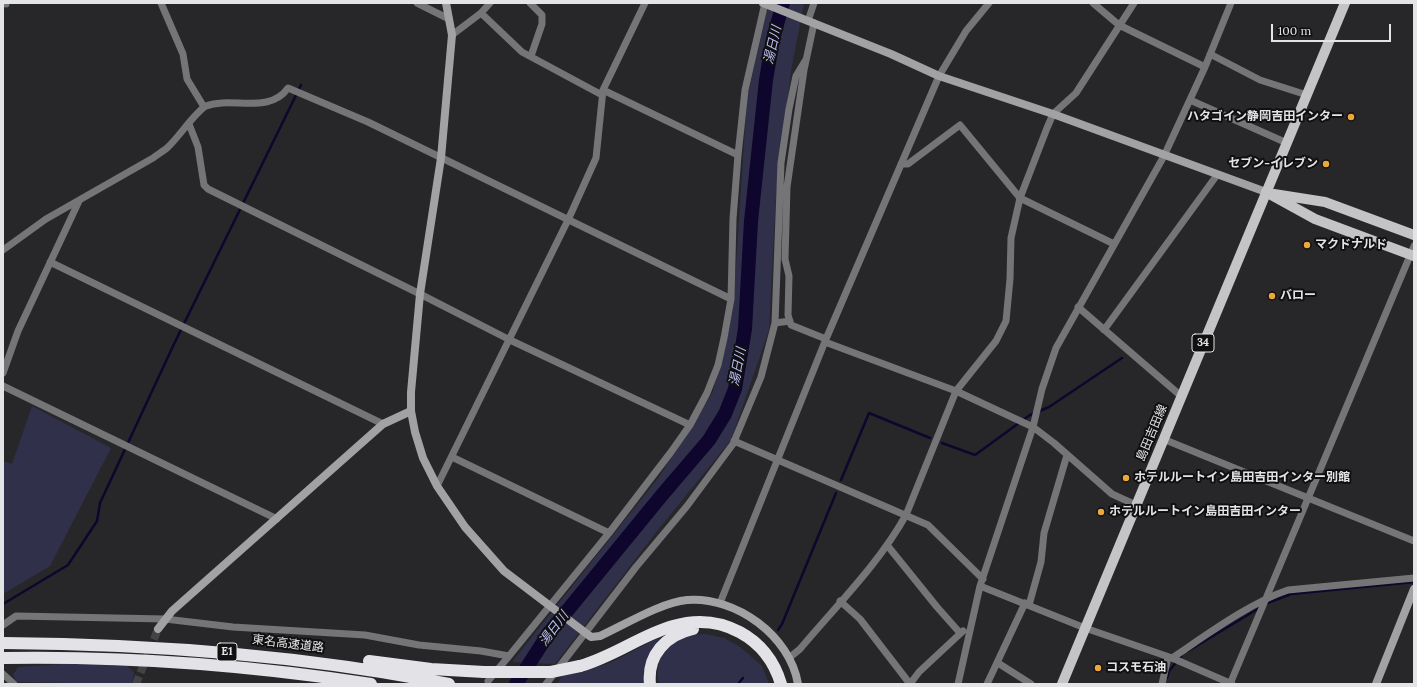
<!DOCTYPE html>
<html>
<head>
<meta charset="utf-8">
<style>
	body { margin:0 }
	#map { position:relative; width:1417px; height:687px; overflow:hidden; background:#27272a; font-family:Lora,serif }
	canvas { display:block }
	.frame { position:absolute; inset:0; border:4px solid #e3e4e5; pointer-events:none }
	.scale { position:absolute; left:1271px; top:24px; width:120px; height:18px; box-sizing:border-box; border:2px solid #e3e4e5; border-top:0; padding-left:5px; font-size:12px; line-height:14px; white-space:nowrap; color:#e3e4e5; -webkit-text-stroke:3px #101011; paint-order:stroke }
</style>
</head>
<body>
<div id="map">
<canvas width="1417" height="687"></canvas>
<div class="frame"></div>
<div class="scale">100 m</div>
</div>
<script>
const context = document.querySelector('canvas').getContext('2d');
context.lineJoin = 'round';
function paint(path, color) {
  context.fillStyle = color;
  context.fill(path, 'evenodd');
}
function stroke(path, color, width, dash) {
  context.strokeStyle = color;
  context.lineWidth = width;
  context.lineCap = dash ? 'butt' : 'round';
  context.setLineDash(dash || []);
  context.stroke(path);
}
function write(font, color, halo, rows, align = 'center') {
  context.font = font + ' Lora,"Noto Sans JP",serif';
  context.lineWidth = 4;
  context.setLineDash([]);
  context.textBaseline = 'middle';
  context.strokeStyle = halo;
  context.fillStyle = color;
  for (const [text, x, y, turn = 0] of rows) {
    context.save();
    context.translate(x, y);
    context.rotate((+turn || 0) * Math.PI / 180);
    context.textAlign = isNaN(turn) ? turn : align;
    if (halo) context.strokeText(text, 0, 0);
    context.fillText(text, 0, 0);
    context.restore();
  }
}
paint(new Path2D(`
	M 769,3 L 804,3 L 791,71 L 776,194 L 769,330 L 731,440 L 657,531 L 555,664 L 512,662 L 659,477 L 713,392 L 733,310 L 747,98 Z
	M 32,406 L 111,448 L 50,566 L 3,594 L 3,461 L 12,464 Z
	M 705,634 L 724,638 L 740,647 L 762,666 L 769,684 L 659,684 C 652,652 675,635 705,634 Z
	M 662,636 C 651,651 644,666 644,684 L 557,684 L 562,676 L 588,670 L 610,663 Z
	M 78,663 L 127,666 L 134,672 L 132,684 L 17,682 L 13,675 L 18,667 Z`), '#31304b');
stroke(new Path2D(`
	M 942,443 L 975,455 L 1030,415 L 1049,407 L 1122,358
	M 841,480 L 869,413 L 930,438
	M 3,604 L 68,565 L 97,521 L 100,503 L 174,344 L 301,85
	M 1265,604 L 1291,594 L 1414,582
	M 778,630 L 782,624 L 836,493
	M 1188,651 L 1261,607
	M 1167,678 L 1169,671 L 1182,655
	M 738,684 L 743,678`), '#0e062c', 2.5);
stroke(new Path2D(`
	M 516,684 L 549,633 L 662,495 L 709,440 L 725,414 L 735,389 L 745,329 L 751,221 L 766,80 L 773,39 L 783,3`), '#0e062c', 14);
stroke(new Path2D(`
	M 136,684 L 158,629`), '#434346', 8, [8, 4]);
stroke(new Path2D(`
	M 6,3 L 6,4
	M 161,3 L 183,54 L 187,79 L 204,107
	M 417,3 L 449,19
	M 530,3 L 542,15 L 542,24 L 531,56
	M 1093,3 L 1119,25 L 1205,67
	M 481,13 L 522,52 L 602,95
	M 808,21 L 814,3
	M 814,23 L 804,70 L 787,187 L 785,259 L 789,276 L 788,315 L 791,325 L 826,339
	M 452,35 L 481,13 L 490,3
	M 1210,54 L 1260,80 L 1307,95
	M 603,90 L 738,155
	M 1190,100 L 1287,143
	M 189,124 L 198,147 L 204,185 L 208,189 L 420,294 L 510,340 L 690,425
	M 901,164 L 908,164 L 960,125 L 1020,198 L 1114,244
	M 3,250 L 46,219 L 153,158 C 158,154 164,151 168,147 C 178,138 197,110 206,106 C 232,96 269,115 288,88 L 368,122 L 731,299
	M 50,262 L 383,424
	M 1078,307 L 1181,396
	M 775,323 L 790,321
	M 1104,330 L 1217,175
	M 825,342 L 956,391 L 1033,427 L 1054,443 L 1112,494 L 1136,505
	M 3,373 L 18,331 L 79,201
	M 3,386 L 277,519
	M 1163,439 L 1414,541
	M 734,441 L 928,525 L 983,579
	M 452,457 L 609,533
	M 437,486 L 568,220 L 596,158 L 603,90 L 645,3
	M 887,545 L 937,607 L 960,633
	M 980,586 L 1085,628 L 1172,658 L 1232,684
	M 840,601 L 860,619 L 910,684
	M 720,603 L 826,339 L 939,76 L 966,31 L 989,3
	M 1029,605 L 1041,562 L 1044,533 L 1067,455
	M 3,625 L 16,616 L 165,619 L 233,627 L 365,635 L 419,645 L 481,651 L 509,656 L 609,533 L 671,452 L 690,425 L 707,393 L 718,365 L 724,338 L 731,299 L 733,219 L 738,155 L 745,90 L 765,3
	M 789,658 L 800,649 C 836,606 878,565 906,515 L 956,391 L 996,341 L 1006,321 L 1010,279 L 1011,238 L 1020,198 L 1047,128 L 1053,114 L 1076,93 L 1134,3
	M 1172,658 C 1205,636 1251,602 1288,590 L 1414,578
	M 998,663 L 1031,684
	M 3,674 L 14,684
	M 488,681 L 509,656
	M 546,684 L 636,567 L 687,506 L 733,444 L 761,377 L 775,323 L 781,163 L 789,109 L 796,76 L 805,61
	M 910,684 L 919,672 L 963,631
	M 958,684 L 980,586 L 1033,427 L 1042,389 L 1056,348 L 1164,156 L 1205,67 L 1231,3
	M 987,684 L 1025,603
	M 1162,684 L 1168,657
	M 1230,684 L 1414,246`), '#757577', 7);
stroke(new Path2D(`
	M 446,3 L 452,35 L 441,158 L 420,294 L 411,392 L 411,411 L 415,432 L 423,458 L 437,486 L 465,527 L 504,571 L 591,637 L 600,636 C 624,625 662,602 687,600 C 736,596 790,636 798,684
	M 763,3 L 891,54 L 939,76 L 1053,114 L 1266,192
	M 158,629 L 172,611 L 383,424 L 411,411
	M 1376,684 L 1414,589`), '#a2a2a4', 8);
stroke(new Path2D(`
	M 1266,192 L 1315,219 L 1414,256
	M 1274,194 L 1325,202 L 1414,235
	M 1062,684 L 1345,3`), '#c4c4c7', 10);
stroke(new Path2D(`
	M 3,643 C 153,644 301,655 449,684
	M 3,658 C 126,656 249,665 371,684
	M 369,661 L 431,669 L 484,672
	M 580,666 C 613,657 641,635 673,626 C 721,612 767,637 781,684
	M 650,684 C 647,655 666,635 693,629`), '#e3e3e7', 12);
stroke(new Path2D(`
	M 484,672 L 551,672 L 580,666`), '#e3e3e7', 12);
for (const [x, y, r, color] of [
	[1351,117,4,"#eca93a"],
	[1326,164,4,"#eca93a"],
	[1307,245,4,"#eca93a"],
	[1272,296,4,"#eca93a"],
	[1126,478,4,"#eca93a"],
	[1101,512,4,"#eca93a"],
	[1098,668,4,"#eca93a"]
]) {
  const dot = new Path2D();
  dot.arc(x, y, r, 0, 2 * Math.PI);
  context.fillStyle = color;
  context.fill(dot);
  stroke(dot, '#101011', 1.5);
}
for (const [x, y, w] of [
	[1203,343,22],
	[227,652,20]
]) {
  const box = new Path2D();
  box.roundRect(x - w / 2, y - 9, w, 18, 3);
  context.fillStyle = '#101011';
  context.fill(box);
  stroke(box, '#e3e4e5', 1);
}
write('bold 11px', '#e3e4e5', null, [
	["34",1203,343],
	["E1",227,652]
]);
write('bold 12px', '#e3e4e5', '#101011', [
	["ハタゴイン静岡吉田インター",1343,117,"right"],
	["セブン-イレブン",1318,164,"right"],
	["マクドナルド",1315,245],
	["バロー",1280,296],
	["ホテルルートイン島田吉田インター別館",1134,478],
	["ホテルルートイン島田吉田インター",1109,512],
	["コスモ石油",1106,668]
], 'left');
write('12px', '#e3e4e5', '#101011', [
	["島田吉田線",1152,433,-67],
	["東名高速道路",288,644,7]
]);
write('italic 13px', '#bcbbf6', '#101011', [
	["湯日川",773,45,-77],
	["湯日川",738,367,-79],
	["湯日川",554,629,-53]
]);
</script>
</body>
</html>
